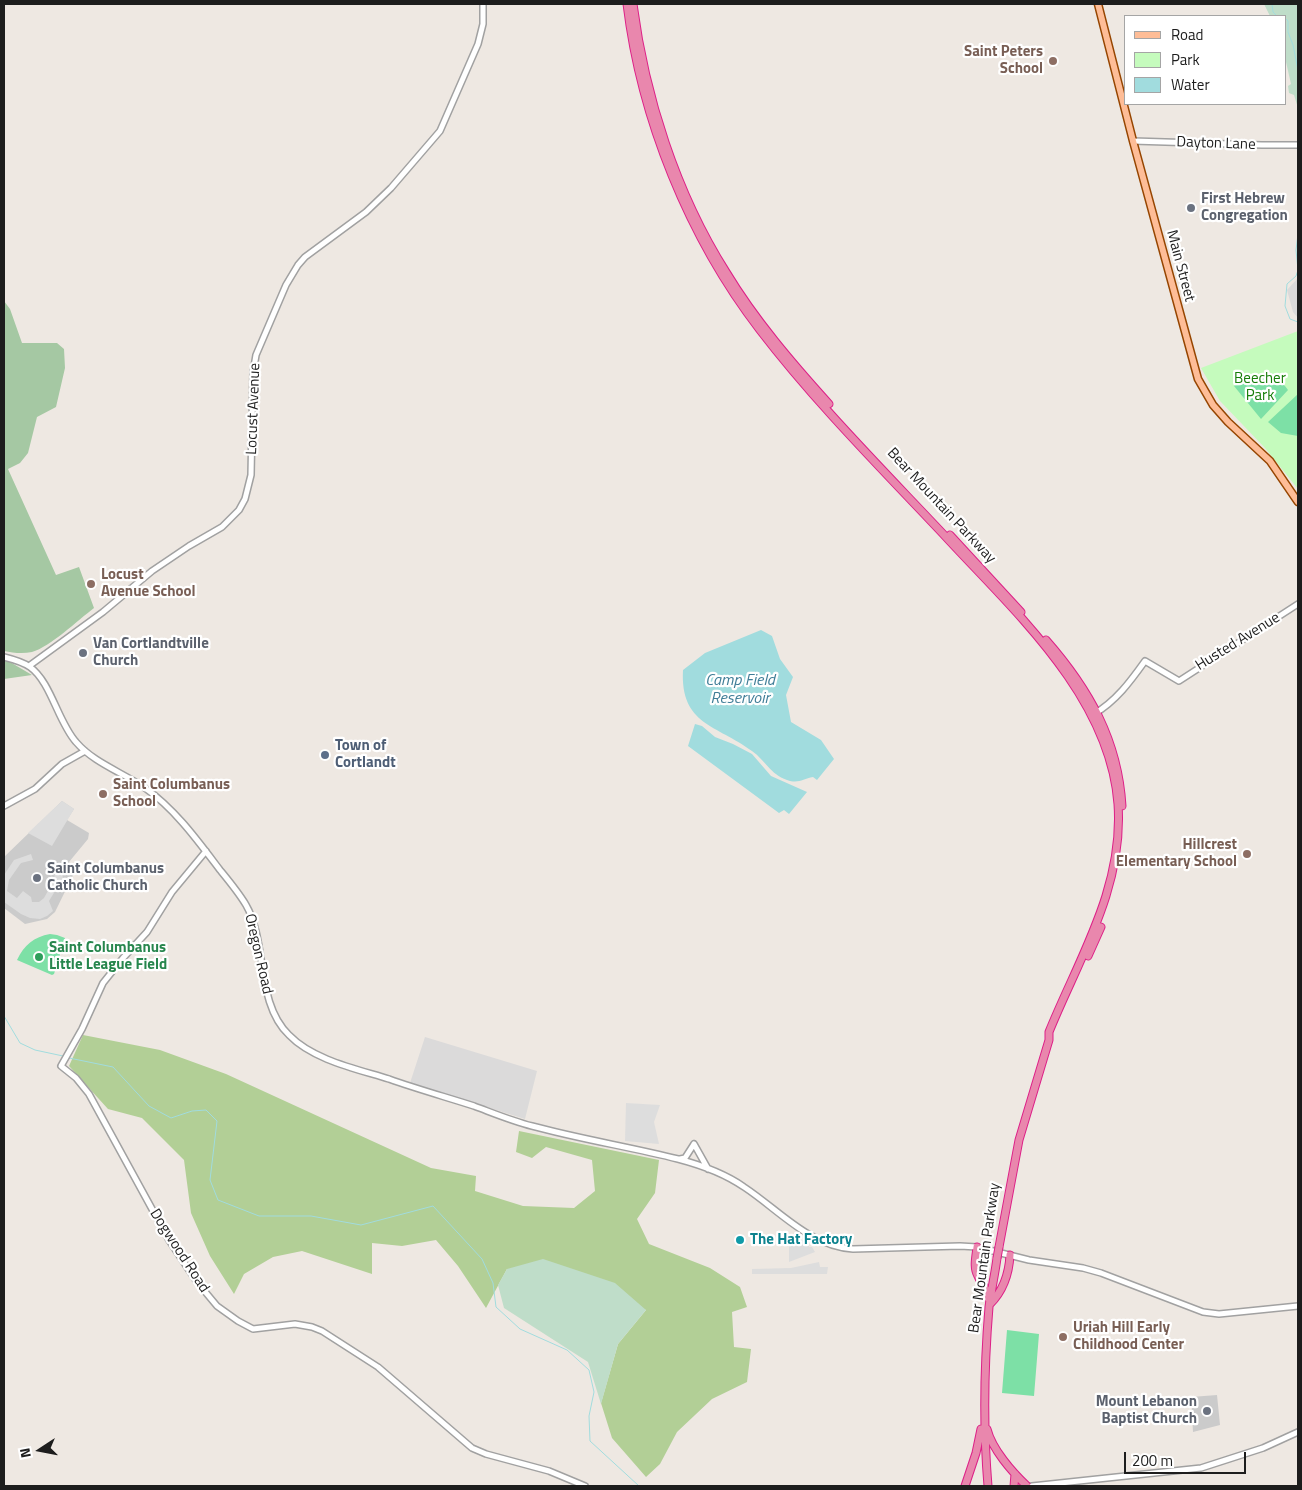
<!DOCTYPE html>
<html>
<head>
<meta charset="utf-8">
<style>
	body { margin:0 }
	#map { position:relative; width:1302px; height:1490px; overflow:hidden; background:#eee8e2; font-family:"Titillium Web",sans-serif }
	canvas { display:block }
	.frame { position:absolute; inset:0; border:5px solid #1d1d1d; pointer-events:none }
	.legend { position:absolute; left:1124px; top:15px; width:162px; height:90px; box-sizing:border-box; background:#fff; border:1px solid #a5a5a5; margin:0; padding:6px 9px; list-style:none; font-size:15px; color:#1d1d1d }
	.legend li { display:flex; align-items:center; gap:10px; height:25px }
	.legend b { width:25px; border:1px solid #a5a5a5 }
	.north { position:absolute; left:15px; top:1425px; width:50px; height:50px; -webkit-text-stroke:4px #fff; paint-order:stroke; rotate:259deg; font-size:14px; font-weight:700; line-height:20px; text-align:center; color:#1d1d1d }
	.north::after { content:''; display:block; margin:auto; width:18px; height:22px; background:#1d1d1d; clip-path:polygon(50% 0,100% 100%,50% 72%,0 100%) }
	.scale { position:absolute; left:1124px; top:1452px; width:122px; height:22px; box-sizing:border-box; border:2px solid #1d1d1d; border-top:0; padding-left:6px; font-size:15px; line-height:18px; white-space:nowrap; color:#1d1d1d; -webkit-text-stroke:4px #fff; paint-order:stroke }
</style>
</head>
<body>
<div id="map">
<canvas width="1302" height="1490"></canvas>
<div class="frame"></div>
<ul class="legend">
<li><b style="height:6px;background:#febd97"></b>Road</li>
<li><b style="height:14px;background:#c5fbbd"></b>Park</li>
<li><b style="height:14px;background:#a1dcde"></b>Water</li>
</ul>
<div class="north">N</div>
<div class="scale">200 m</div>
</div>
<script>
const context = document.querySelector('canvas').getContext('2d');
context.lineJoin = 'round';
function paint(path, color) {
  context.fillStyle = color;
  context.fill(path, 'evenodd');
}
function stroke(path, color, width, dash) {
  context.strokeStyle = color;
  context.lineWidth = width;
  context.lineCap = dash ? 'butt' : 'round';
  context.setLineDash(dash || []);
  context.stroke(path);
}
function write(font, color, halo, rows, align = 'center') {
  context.font = font + ' "Titillium Web",sans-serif';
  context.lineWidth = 4.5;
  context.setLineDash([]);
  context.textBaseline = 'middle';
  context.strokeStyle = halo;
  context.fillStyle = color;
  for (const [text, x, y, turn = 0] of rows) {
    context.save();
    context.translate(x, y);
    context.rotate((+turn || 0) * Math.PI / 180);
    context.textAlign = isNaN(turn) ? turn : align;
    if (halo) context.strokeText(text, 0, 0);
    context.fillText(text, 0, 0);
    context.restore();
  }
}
paint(new Path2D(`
	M 1298,278 L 1298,318 L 1293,312 L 1287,290 Z
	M 425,1037 L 537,1071 L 525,1119 L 410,1083 Z`), '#dbdada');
paint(new Path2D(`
	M 62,801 L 74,809 L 67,820 L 89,833 L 88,839 L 69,862 L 76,869 L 55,912 L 47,919 L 25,924 L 4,908 L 4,857 Z
	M 1217,1395 L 1220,1425 L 1193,1432 L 1191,1397 Z`), '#cbcbcb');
paint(new Path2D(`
	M 83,1035 L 160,1050 L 226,1074 L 431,1168 L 476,1176 L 475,1191 L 523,1206 L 574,1208 L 595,1191 L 592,1160 L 546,1147 L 532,1158 L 516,1152 L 519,1131 L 659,1160 L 655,1193 L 637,1219 L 649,1244 L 710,1268 L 740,1287 L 747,1307 L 732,1312 L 734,1347 L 751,1349 L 747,1382 L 712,1399 L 677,1432 L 660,1464 L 646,1477 L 612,1438 L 601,1403 L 618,1344 L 646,1310 L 507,1269 L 486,1308 L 458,1266 L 436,1240 L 402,1246 L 372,1243 L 372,1274 L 302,1251 L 273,1257 L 244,1274 L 234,1294 L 210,1256 L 191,1213 L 184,1160 L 142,1118 L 108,1109 L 69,1066 Z`), '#b2cf96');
paint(new Path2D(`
	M 1264,4 L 1298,4 L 1298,108 L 1294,95 L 1289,93 L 1288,86 L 1291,84 L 1286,62 L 1286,16 L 1270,16 Z
	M 543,1259 L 615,1283 L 646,1310 L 618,1344 L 601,1404 L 588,1362 L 504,1308 L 498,1285 L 507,1269 Z`), '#bfddc9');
paint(new Path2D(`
	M 4,301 L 10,309 L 22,343 L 57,343 L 64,349 L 65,368 L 56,407 L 37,417 L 28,453 L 20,463 L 8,469 L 56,575 L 79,567 L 94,608 C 78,620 50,647 32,652 C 23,654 13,653 4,651 Z
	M 4,660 L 10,662 L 32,675 L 4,679 Z`), '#a5c8a3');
paint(new Path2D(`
	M 1298,331 L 1298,489 L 1265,448 L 1220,401 L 1201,368 Z`), '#c5fbbd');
paint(new Path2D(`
	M 1257,376 C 1270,376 1281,379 1288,390 L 1261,419 L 1234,386 L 1247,378 Z
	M 1298,394 L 1298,436 L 1281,433 L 1268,422 Z
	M 50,934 L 57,935 L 65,938 L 54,974 L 52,975 L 17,960 C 24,945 34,937 50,934 Z
	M 1007,1330 L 1039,1334 L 1034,1396 L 1002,1393 Z`), '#7de0a6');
paint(new Path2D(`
	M 62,801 L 74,809 L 52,846 L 28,833 Z
	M 31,854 L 33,860 L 21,863 L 9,880 L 7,891 L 17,898 L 23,891 L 31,897 L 32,902 L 39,902 L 44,898 L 54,880 L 55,873 L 62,873 L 63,878 L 49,901 L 53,911 L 47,916 L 40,919 L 30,918 L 21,914 L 4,902 L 4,875 L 14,860 Z
	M 626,1103 L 660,1105 L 654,1122 L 659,1144 L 625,1141 Z
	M 794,1234 L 808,1244 L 809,1247 L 812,1247 L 815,1252 L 789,1262 L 789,1239 Z
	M 819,1262 L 820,1267 L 828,1267 L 827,1274 L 752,1274 L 752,1269 L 791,1268 Z`), '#ddd');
paint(new Path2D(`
	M 761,630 L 772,636 L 780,659 L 793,677 L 786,695 L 791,722 L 821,740 L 834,759 L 817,780 L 813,777 C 803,779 798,784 787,780 C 770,774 766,761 752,751 C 717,725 680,725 683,670 L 705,653 Z
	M 695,724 L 702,726 L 715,737 L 733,744 L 752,754 L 771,776 L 807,792 L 789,814 L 784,810 L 779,813 L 688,746 Z`), '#a1dcde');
stroke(new Path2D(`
	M 1272,4 L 1273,12 L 1277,16
	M 1286,19 L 1288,21 L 1288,32 L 1293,45 L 1298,70
	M 1298,234 L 1296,250 L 1298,270 L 1296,276 L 1287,284 L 1285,306 L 1290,319 L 1298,322
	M 4,1016 L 20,1043 L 35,1050 L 63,1056
	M 69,1058 L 113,1067 L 149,1106 L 171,1118 L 192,1111 L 206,1110 L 217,1121 L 210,1180 L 218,1200 L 259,1216 L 311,1216 L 361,1225 L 433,1206 L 482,1259 L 493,1283 L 496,1307 L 520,1329 L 567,1350 L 589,1370 L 594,1392 L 589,1416 L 590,1441 L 639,1486`), '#a1dcde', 1);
const minor = new Path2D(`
	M 1133,141 L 1262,145 L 1298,145
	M 4,657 C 12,659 23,662 30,667 C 51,682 58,722 76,742 C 94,763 122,772 145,788 C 175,809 198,841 220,870 C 229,881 239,893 246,905 C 268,943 255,1002 289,1035 C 313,1060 357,1069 389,1079 C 417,1089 446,1097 474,1106 C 493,1113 512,1121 532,1126 C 580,1139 630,1147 678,1159 C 701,1165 724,1173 744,1187 C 779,1210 809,1246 853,1249 L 960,1246 L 977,1247 L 1029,1260 L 1083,1268 L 1101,1273 L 1203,1312 L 1219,1314 L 1298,1306
	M 29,666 L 103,612 L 152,571 L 189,546 L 222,527 L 239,510 L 245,499 L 251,475 L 253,373 L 256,355 L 286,285 L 298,265 L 305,257 L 366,212 L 391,188 L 440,131 L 478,44 L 483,24 L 483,4
	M 1094,714 C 1116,701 1130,682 1145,661 L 1179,681 L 1298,604
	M 4,806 L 35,789 L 62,764 L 85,751
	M 206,851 L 172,892 L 147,932 L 123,958 L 103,983 L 82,1029 L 61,1066 L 76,1078 L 89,1094 L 169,1240 L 197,1282 L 217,1306 L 238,1321 L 253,1329 L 295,1324 L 312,1327 L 322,1331 L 378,1367 L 472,1448 L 486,1454 L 549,1471 L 585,1486
	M 694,1144 L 708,1169
	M 680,1159 L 685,1158 L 694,1144
	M 1032,1486 L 1201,1468 L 1263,1448 L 1298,1432`);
const major = new Path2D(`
	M 1098,4 L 1133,141 L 1198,379 L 1213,405 L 1228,422 L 1270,461 L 1298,502`);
const highway = new Path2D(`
	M 627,4 C 641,119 689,238 760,330 C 816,403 882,469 945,536 C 1014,611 1110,696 1118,804 C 1124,888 1079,958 1049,1032 L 1049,1040 L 1019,1140 L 999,1247
	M 633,4 C 645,96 676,193 726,272 C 755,320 792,363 829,404
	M 950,535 L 1021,612
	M 1046,640 C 1089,689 1118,740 1122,806
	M 1088,956 L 1101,927
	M 977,1247 C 976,1257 973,1267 978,1276 C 981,1285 988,1288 988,1298
	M 990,1304 C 1004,1290 1009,1274 1010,1255
	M 987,1429 C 992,1449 1012,1472 1027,1486
	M 965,1486 L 976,1453 L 981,1429
	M 988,1486 C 983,1426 984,1367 989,1307 C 991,1291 995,1274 997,1258
	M 1014,1486 L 1015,1474`);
stroke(minor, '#a1a1a1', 8);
stroke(major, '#964500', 9);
stroke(highway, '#dd1f87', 9);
stroke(minor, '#fff', 5);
stroke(major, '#febd97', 6);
stroke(highway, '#e987ad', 7);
const highwayBridge = new Path2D(`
	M 997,1258 L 999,1247`);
stroke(highwayBridge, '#dd1f87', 9, []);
stroke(highwayBridge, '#e987ad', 7);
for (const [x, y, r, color] of [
	[1053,61,5,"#8d6e63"],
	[1191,208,5,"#6b7280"],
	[91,584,5,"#8d6e63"],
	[83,653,5,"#6b7280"],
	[325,755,5,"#5c6f8a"],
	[103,794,5,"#8d6e63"],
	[1247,854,5,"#8d6e63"],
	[37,878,5,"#6b7280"],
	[39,957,5,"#2e9e5b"],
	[740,1240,5,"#0f9aa8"],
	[1063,1337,5,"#8d6e63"],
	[1207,1411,5,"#6b7280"]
]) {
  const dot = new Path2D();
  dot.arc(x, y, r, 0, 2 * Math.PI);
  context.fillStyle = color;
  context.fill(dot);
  stroke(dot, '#fff', 2);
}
write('bold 15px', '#785e54', '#fff', [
	["Saint Peters",1043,52,"right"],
	["School",1043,69,"right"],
	["Locust",101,575],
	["Avenue School",101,592],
	["Saint Columbanus",113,785],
	["School",113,802],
	["Hillcrest",1237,845,"right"],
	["Elementary School",1237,862,"right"],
	["Uriah Hill Early",1073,1328],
	["Childhood Center",1073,1345]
], 'left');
write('15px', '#1d1d1d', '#fff', [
	["Dayton Lane",1216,144,2],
	["Main Street",1180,266,75],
	["Locust Avenue",254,409,-88],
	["Bear Mountain Parkway",941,506,47],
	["Husted Avenue",1238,642,-32],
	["Oregon Road",258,954,77],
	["Dogwood Road",179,1251,57],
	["Bear Mountain Parkway",985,1258,-82]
]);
write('bold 15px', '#5b616d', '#fff', [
	["First Hebrew",1201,199],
	["Congregation",1201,216],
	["Van Cortlandtville",93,644],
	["Church",93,661],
	["Saint Columbanus",47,869],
	["Catholic Church",47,886],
	["Mount Lebanon",1197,1402,"right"],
	["Baptist Church",1197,1419,"right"]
], 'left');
write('15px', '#167d08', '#fff', [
	["Beecher",1260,379],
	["Park",1260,396]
]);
write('bold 15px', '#4e5e75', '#fff', [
	["Town of",335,746],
	["Cortlandt",335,763]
], 'left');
write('bold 15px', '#27864d', '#fff', [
	["Saint Columbanus",49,948],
	["Little League Field",49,965]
], 'left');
write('bold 15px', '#0d838f', '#fff', [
	["The Hat Factory",750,1240]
], 'left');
write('italic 16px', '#3f7d97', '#fff', [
	["Camp Field",740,681],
	["Reservoir",740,699]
]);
</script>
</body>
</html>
